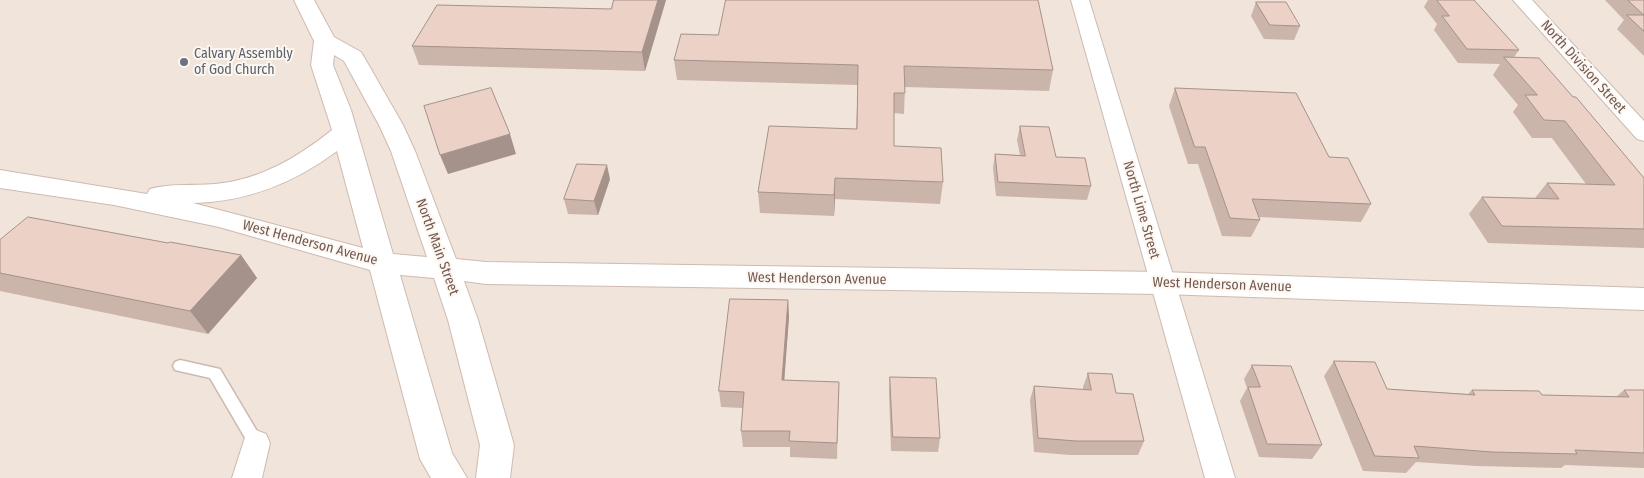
<!DOCTYPE html>
<html>
<head>
<meta charset="utf-8">
<style>
	body { margin:0 }
	canvas { display:block; background:#faf3eb }
</style>
</head>
<body>
<canvas width="1644" height="478"></canvas>
<script>
const context = document.querySelector('canvas').getContext('2d');
context.lineJoin = 'round';
function paint(path, color) {
  context.fillStyle = color;
  context.fill(path, 'evenodd');
}
function stroke(path, color, width, dash) {
  context.strokeStyle = color;
  context.lineWidth = width;
  context.lineCap = dash ? 'butt' : 'round';
  context.setLineDash(dash || []);
  context.stroke(path);
}
function write(font, color, halo, rows, align = 'center') {
  context.font = font + ' "Fira Sans Condensed",sans-serif';
  context.lineWidth = 4;
  context.setLineDash([]);
  context.textBaseline = 'middle';
  context.strokeStyle = halo;
  context.fillStyle = color;
  for (const [text, x, y, turn = 0] of rows) {
    context.save();
    context.translate(x, y);
    context.rotate((+turn || 0) * Math.PI / 180);
    context.textAlign = isNaN(turn) ? turn : align;
    if (halo) context.strokeText(text, 0, 0);
    context.fillText(text, 0, 0);
    context.restore();
  }
}
paint(new Path2D(`
	M 0,0 L 1644,0 L 1644,478 L 0,478 Z`), '#f1e4da');
const service = new Path2D(`
	M 180,360 L 220,369 L 261,438 L 264,443 L 261,448 L 256,450 L 251,448 L 210,378 L 175,370 L 173,366 L 175,362 Z`);
const minor = new Path2D(`
	M 1071,0 L 1089,0 L 1235,478 L 1205,478 Z
	M 1513,0 L 1532,0 L 1644,121 L 1644,141 L 1637,139 Z
	M 256,430 L 266,434 L 270,443 L 262,478 L 232,478 L 246,434 Z`);
const secondary = new Path2D(`
	M 294,0 L 314,0 L 334,37 L 361,52 L 364,57 L 403,125 L 415,151 L 456,259 L 486,262 L 1161,272 L 1644,288 L 1644,310 L 1161,294 L 486,284 L 464,281 L 478,320 L 514,445 L 510,478 L 476,478 L 480,445 L 448,320 L 434,278 L 400,275 L 452,453 L 467,478 L 431,478 L 420,459 L 370,270 L 219,227 L 114,205 L 0,188 L 0,170 L 147,194 L 150,189 C 170,183 193,186 215,184 C 260,180 298,157 332,130 L 311,65 L 314,41 ZM 334,55 L 344,61 L 379,125 L 391,151 L 427,257 L 393,254 L 351,110 L 333,65 ZM 337,151 L 363,248 L 193,203 C 247,202 294,183 337,151 Z`);
stroke(service, '#cbbab2', 3);
stroke(minor, '#cbbab2', 2);
stroke(secondary, '#cebab0', 2);
paint(service, '#fff');
paint(minor, '#fff');
paint(secondary, '#fff');
paint(new Path2D(`
	M 614,0 L 666,0 L 645,71 L 419,65 L 412,46 L 611,9 Z
	M 1428,0 L 1474,0 L 1519,50 L 1514,57 L 1644,178 L 1644,248 L 1488,243 L 1469,214 L 1482,197 L 1535,198 L 1547,183 L 1586,184 L 1552,138 L 1532,138 L 1513,112 L 1518,105 L 1493,75 L 1500,64 L 1458,63 L 1434,30 L 1437,24 L 1424,7 Z
	M 1605,0 L 1644,0 L 1644,56 L 1617,29 L 1624,20 Z
	M 1256,2 L 1300,26 L 1294,40 L 1264,39 L 1251,16 Z
	M 674,60 L 1053,70 L 1049,91 L 905,87 L 904,114 L 894,113 L 894,146 L 943,182 L 940,204 L 835,199 L 834,216 L 760,213 L 758,192 L 856,129 L 858,85 L 677,80 Z
	M 1175,88 L 1329,157 L 1371,204 L 1361,222 L 1259,217 L 1260,220 L 1251,237 L 1222,236 L 1198,164 L 1188,164 L 1169,106 Z
	M 1020,126 L 1091,186 L 1087,200 L 996,196 L 993,168 L 995,154 L 1020,155 L 1017,140 Z
	M 610,179 L 598,215 L 568,214 L 564,199 Z
	M 0,240 L 168,243 L 241,255 L 257,278 L 208,334 L 0,291 Z
	M 788,300 L 789,317 L 784,380 L 839,382 L 837,459 L 790,457 L 790,447 L 743,447 L 741,431 L 743,408 L 721,407 L 719,391 Z
	M 1334,361 L 1387,389 L 1468,394 L 1472,390 L 1542,395 L 1616,397 L 1624,390 L 1644,390 L 1644,468 L 1565,465 L 1561,468 L 1477,466 L 1416,462 L 1406,473 L 1363,471 L 1324,376 Z
	M 1252,365 L 1322,445 L 1312,459 L 1259,457 L 1240,401 L 1247,388 L 1244,379 Z
	M 1088,373 L 1116,393 L 1144,441 L 1138,455 L 1070,455 L 1034,452 L 1030,400 L 1034,386 L 1083,390 L 1083,387 Z
	M 890,377 L 940,438 L 938,452 L 891,451 L 889,392 Z`), '#cbb4aa');
paint(new Path2D(`
	M 658,0 L 666,0 L 645,71 L 642,52 Z
	M 510,134 L 516,154 L 448,174 L 440,155 Z
	M 607,165 L 610,179 L 598,215 L 594,201 Z
	M 835,178 L 835,199 L 834,216 L 834,195 Z
	M 241,255 L 257,278 L 208,334 L 190,311 Z
	M 788,300 L 789,317 L 783,397 L 782,380 Z`), '#a5928b');
const building = new Path2D(`
	M 614,0 L 658,0 L 642,52 L 412,46 L 437,5 L 611,9 Z
	M 726,0 L 1038,0 L 1053,70 L 904,66 L 905,93 L 894,93 L 894,146 L 941,148 L 943,182 L 835,178 L 834,195 L 758,192 L 769,126 L 857,129 L 858,65 L 674,60 L 681,34 L 718,35 Z
	M 1437,0 L 1474,0 L 1519,50 L 1467,49 L 1442,16 L 1449,16 Z
	M 1628,0 L 1644,0 L 1644,15 Z
	M 1256,2 L 1286,2 L 1300,26 L 1270,25 Z
	M 1627,15 L 1644,15 L 1644,31 Z
	M 1504,57 L 1539,58 L 1573,97 L 1576,97 L 1644,178 L 1644,229 L 1502,226 L 1482,197 L 1559,199 L 1547,183 L 1615,185 L 1565,121 L 1544,120 L 1525,95 L 1537,95 Z
	M 491,88 L 510,134 L 440,155 L 424,106 Z
	M 1175,88 L 1296,93 L 1329,157 L 1348,158 L 1371,204 L 1252,199 L 1260,220 L 1230,218 L 1205,147 L 1195,147 Z
	M 1020,126 L 1049,127 L 1056,157 L 1085,158 L 1091,186 L 998,182 L 995,154 L 1025,156 Z
	M 577,164 L 607,165 L 594,201 L 564,199 Z
	M 28,217 L 168,243 L 170,242 L 241,255 L 190,311 L 0,273 L 0,240 Z
	M 730,299 L 788,300 L 782,380 L 839,382 L 837,443 L 789,441 L 790,431 L 741,431 L 744,392 L 719,391 Z
	M 1334,361 L 1375,362 L 1387,389 L 1475,395 L 1472,390 L 1539,391 L 1542,395 L 1629,397 L 1624,390 L 1644,390 L 1644,453 L 1575,450 L 1577,454 L 1492,452 L 1414,446 L 1419,458 L 1375,456 Z
	M 1252,365 L 1291,366 L 1322,445 L 1267,444 L 1248,387 L 1260,387 Z
	M 1088,373 L 1112,374 L 1116,393 L 1133,394 L 1144,441 L 1076,441 L 1038,438 L 1034,386 L 1091,390 Z
	M 890,377 L 936,378 L 940,438 L 893,437 Z`);
paint(building, '#ecd1c6');
stroke(building, '#a5928b', 1);
for (const [x, y, r, color] of [
	[184,62,5,"#6b7280"]
]) {
  const dot = new Path2D();
  dot.arc(x, y, r, 0, 2 * Math.PI);
  context.fillStyle = color;
  context.fill(dot);
  stroke(dot, '#fdf7f1', 2);
}
write('14px', '#5b616d', '#fdf7f1', [
	["Calvary Assembly",194,54],
	["of God Church",194,70]
], 'left');
write('14px', '#725951', '#fdf7f1', [
	["North Division Street",1583,67,48],
	["North Lime Street",1141,210,74],
	["West Henderson Avenue",310,243,15],
	["North Main Street",437,247,70],
	["West Henderson Avenue",817,279,1],
	["West Henderson Avenue",1222,285,2]
]);
</script>
</body>
</html>
